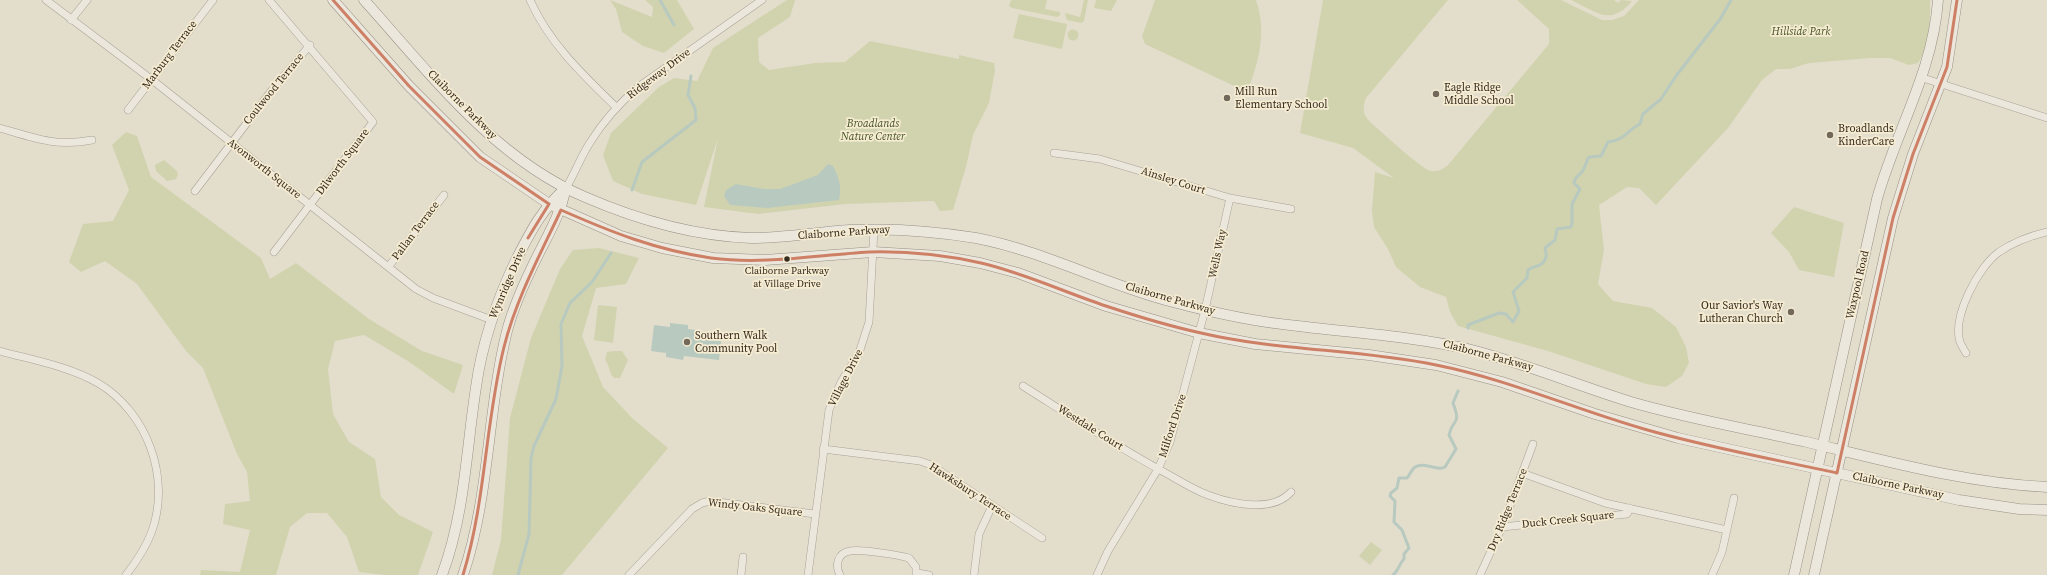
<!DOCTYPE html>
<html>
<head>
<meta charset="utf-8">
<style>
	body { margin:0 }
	canvas { display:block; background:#e3ddcc }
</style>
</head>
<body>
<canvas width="2047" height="575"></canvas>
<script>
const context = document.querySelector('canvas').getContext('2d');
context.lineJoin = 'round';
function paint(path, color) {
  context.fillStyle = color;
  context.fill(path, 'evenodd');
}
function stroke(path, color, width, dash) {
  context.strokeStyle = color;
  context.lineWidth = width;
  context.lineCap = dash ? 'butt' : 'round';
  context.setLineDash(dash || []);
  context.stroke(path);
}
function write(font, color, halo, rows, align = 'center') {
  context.font = font + ' "Source Serif 4",serif';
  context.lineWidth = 3.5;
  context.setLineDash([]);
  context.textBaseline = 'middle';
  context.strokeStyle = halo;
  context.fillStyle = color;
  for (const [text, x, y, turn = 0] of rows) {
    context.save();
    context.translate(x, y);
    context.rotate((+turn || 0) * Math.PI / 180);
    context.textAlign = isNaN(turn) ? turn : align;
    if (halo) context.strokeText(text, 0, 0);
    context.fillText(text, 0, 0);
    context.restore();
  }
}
paint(new Path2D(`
	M 610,0 L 652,17 L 653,7 L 645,0 L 677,0 L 694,29 L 664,53 L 643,46 L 622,32 L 616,9 Z
	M 787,0 L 795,0 L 790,17 L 758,38 L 759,62 L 769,70 L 815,63 L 845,62 L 870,41 L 959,59 L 959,55 L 994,63 L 995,70 L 989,103 L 973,135 L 966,167 L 953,210 L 940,211 L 934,201 L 845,204 L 758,214 L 704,207 L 718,138 L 696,205 L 642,194 L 613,181 L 603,155 L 611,133 L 659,87 L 674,78 L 697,81 L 713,48 Z
	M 1011,0 L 1047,0 L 1045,9 L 1060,12 L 1060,15 L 1057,17 L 1012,8 L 1009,6 Z
	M 1084,0 L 1088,0 L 1084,21 L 1081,23 L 1067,20 L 1065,13 L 1080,17 Z
	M 1096,0 L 1117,0 L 1111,11 L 1094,8 Z
	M 1155,0 L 1256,0 C 1267,32 1259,62 1247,92 L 1145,44 L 1142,36 Z
	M 1323,0 L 1448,0 L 1366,98 C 1362,108 1363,115 1370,122 C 1381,131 1421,169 1431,171 C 1438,172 1443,169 1448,165 L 1549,44 L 1549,29 L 1517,0 L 1561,0 L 1602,20 L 1612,20 L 1624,16 L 1639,0 L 1930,0 C 1930,20 1930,45 1918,63 L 1909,65 L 1890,58 L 1870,58 L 1809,63 L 1790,69 L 1776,69 L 1762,80 L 1728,128 L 1656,205 L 1639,188 L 1627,187 L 1599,205 L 1604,250 L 1598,284 L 1613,301 L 1652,308 L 1676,327 L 1686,347 L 1689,363 L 1682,376 L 1666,387 L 1646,384 L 1548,351 L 1458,326 L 1450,312 L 1446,297 L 1420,287 L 1396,267 L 1388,249 L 1374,227 L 1372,211 L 1375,172 L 1394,178 L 1353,148 L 1300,133 Z
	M 1571,0 L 1614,0 L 1618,3 L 1621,0 L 1632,1 C 1610,27 1597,12 1571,0 Z
	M 1019,14 L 1067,24 L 1062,49 L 1013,38 Z
	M1067.5 35a5.5 5.5 0 1 1 11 0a5.5 5.5 0 1 1-11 0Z
	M 126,132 L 137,136 L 151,177 L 261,258 L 270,279 L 296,263 L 369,319 L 422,351 L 463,365 L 454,394 L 408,361 L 364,335 L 335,341 L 328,369 L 333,414 L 349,442 L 375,459 L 381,497 L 399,515 L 433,532 L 418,575 L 385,575 L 359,572 L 347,537 L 327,513 L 307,513 L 290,527 L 276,575 L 200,575 L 201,570 L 240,572 L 250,530 L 223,524 L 225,504 L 250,501 L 247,472 L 237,454 L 203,368 L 186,351 L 137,284 L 105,261 L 81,272 L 69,262 L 83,224 L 113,221 L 129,190 L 112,145 Z
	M 164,160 L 177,171 L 178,175 L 176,179 L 167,181 L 156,171 L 155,165 Z
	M 1794,207 L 1844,223 L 1834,277 L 1799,270 L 1789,252 L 1771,233 Z
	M 599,248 L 639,258 L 626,284 L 596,288 L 582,336 L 603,387 L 632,418 L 668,448 L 562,575 L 492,575 L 501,540 L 510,418 L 531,338 L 560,269 L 573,250 Z
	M 598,305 L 617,307 L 613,343 L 594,340 Z
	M 614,351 L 622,351 L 628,360 L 620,378 L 614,378 C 609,373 610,366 605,360 L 607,352 Z
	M 1371,542 L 1382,550 L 1370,565 L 1359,556 Z`), '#d1d3ae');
paint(new Path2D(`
	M 828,164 L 833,166 C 839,178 842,187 839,200 L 767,208 L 730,205 L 724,196 L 726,190 L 736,184 L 764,189 L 780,189 L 818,175 Z
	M 670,323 L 688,325 L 688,329 L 722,334 L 719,360 L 684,356 L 683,360 L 666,357 L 666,353 L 651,351 L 654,325 L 670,327 Z`), '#b8c9bf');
stroke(new Path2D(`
	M 660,0 L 674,25
	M 632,190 L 642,162 L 696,120 L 695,108 L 688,95 L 691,76
	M 1468,328 L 1468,325 L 1499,313 L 1506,314 L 1513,322 L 1519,311 L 1513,292 L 1527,278 L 1528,270 C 1534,265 1543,268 1546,257 C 1547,254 1545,251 1545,248 L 1555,240 L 1557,229 L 1571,227 L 1572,223 L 1572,204 L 1580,189 L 1574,183 C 1575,177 1578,176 1582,172 C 1585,168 1586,162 1589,157 L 1601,156 L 1608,142 C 1625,140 1626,131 1640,124 L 1643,114 L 1661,99 L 1676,76 L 1721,18 L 1731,0
	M 518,575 L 529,534 L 531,458 L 534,446 L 556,399 L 562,366 L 561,324 L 570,303 L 592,282 L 611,253
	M 1393,575 C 1399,570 1399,564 1404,559 L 1404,554 L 1409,548 L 1402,530 L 1394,522 L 1395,501 L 1390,496 L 1391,493 L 1397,488 L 1399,478 L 1407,478 C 1410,475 1411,470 1415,467 C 1426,461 1436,472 1445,467 L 1456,449 L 1449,435 C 1452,418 1462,427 1453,403 L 1458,391`), '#b8c9bf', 3);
const street = new Path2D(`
	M 46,0 L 151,79 L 416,289 L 433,298 L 492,320
	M 269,0 L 373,122 L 274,252
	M 530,0 C 549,43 583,75 616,107
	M 71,20 L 87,0
	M 1923,78 L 2047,118
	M 128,110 L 213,0
	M 0,128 C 34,138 56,147 92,140
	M 1054,153 L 1100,159 L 1230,198 L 1291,209
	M 566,188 C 575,173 581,156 591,141 C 604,120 620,103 638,87 L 762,0
	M 195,191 L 272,90 L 310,45
	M 389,266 L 444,195
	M 0,351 C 32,360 68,366 98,383 C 147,412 171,477 152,531 C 146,547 137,561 126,575
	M 1966,353 C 1964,350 1962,346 1960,342 C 1952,317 1978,267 1999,252 C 2014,242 2030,236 2047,232
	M 1023,386 C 1069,415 1114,445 1162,471 C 1177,479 1192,489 1208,495 C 1232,504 1272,513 1291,492
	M 823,449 L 920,461 L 931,465 L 1042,538
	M 1522,473 L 1605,503 L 1727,530
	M 1502,527 L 1627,514 L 1630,508
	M 917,573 L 929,575
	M 629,575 L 692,509 L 702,503 L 710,501 L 815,514
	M 741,575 L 743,557
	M 808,575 L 829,410 L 841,382 L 859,353 L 869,322 L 874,229
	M 840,575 C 835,566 837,553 850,551 C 861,549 898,555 909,558 L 916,567 L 916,575
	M 974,575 L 979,534 L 992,506
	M 1097,575 L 1108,551 L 1158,469 L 1170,442 L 1205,310 L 1230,198
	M 1480,575 L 1502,527 L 1533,444
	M 1712,575 L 1722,552 L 1734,498`);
const secondary = new Path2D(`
	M 333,0 L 409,86 L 480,157 L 549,204 L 621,236 L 662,248 L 713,258 L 765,260 L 873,252 L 940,256 L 980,263 L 1018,273 L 1106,306 L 1199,333 L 1255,344 L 1369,355 L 1436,365 L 1502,382 L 1595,414 L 1678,438 L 1959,500 L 2019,509 L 2047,510
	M 364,0 C 429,72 493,158 585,197 C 638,220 693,236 751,238 C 784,238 817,232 850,230 C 892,228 934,231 976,238 C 1044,251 1106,285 1173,302 C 1214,313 1256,322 1298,326 C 1355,333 1411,336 1468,349 C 1524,363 1576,385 1631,402 C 1689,419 1749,429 1807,442 C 1886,461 1966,483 2047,487
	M 442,575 C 465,513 466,452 476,387 C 482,343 497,300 516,260 C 531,231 541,210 566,188
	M 463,575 C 490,496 487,411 507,331 C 514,304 526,279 538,255 C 550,231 560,215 566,188
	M 1794,575 L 1877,199 C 1896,131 1933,72 1938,0
	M 1814,575 L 1893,218 L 1913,154 L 1947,67 L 1957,0`);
stroke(street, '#a8a296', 8);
stroke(secondary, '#989285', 11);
stroke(street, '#ece7dd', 7);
stroke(secondary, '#ece7dd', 10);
stroke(new Path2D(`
	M 333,0 L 409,86 L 480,157 L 549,204 L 528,238
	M 463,575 C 486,500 485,423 504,347 C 516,299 540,255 561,210 C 611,232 656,250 711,258 C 764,265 817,255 869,252 C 906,251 945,255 981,263 C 1024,273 1064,292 1106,306 C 1136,316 1169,326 1201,333 C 1278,351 1358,349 1436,365 C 1507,379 1574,409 1644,429 C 1706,447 1773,459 1837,473 L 1893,218 L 1913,154 L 1947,67 L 1957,0`), '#ce8066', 3);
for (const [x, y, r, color] of [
	[1436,94,4,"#73695b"],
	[1227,98,4,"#73695b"],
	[1830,135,4,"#73695b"],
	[787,259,3.5,"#372b1e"],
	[1791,312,4,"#73695b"],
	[687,342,4,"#73695b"]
]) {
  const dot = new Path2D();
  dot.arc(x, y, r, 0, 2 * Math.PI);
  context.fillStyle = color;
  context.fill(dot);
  stroke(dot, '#f5ecd2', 1.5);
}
write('10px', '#372b1e', '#f5ecd2', [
	["Claiborne Parkway",787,271],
	["at Village Drive",787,284]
]);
write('italic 11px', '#465324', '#f5ecd2', [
	["Hillside Park",1801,32],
	["Broadlands",873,124],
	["Nature Center",873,137]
]);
write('11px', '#372b1e', '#f5ecd2', [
	["Marburg Terrace",170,55,-53],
	["Ridgeway Drive",659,74,-37],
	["Coulwood Terrace",274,89,-51],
	["Claiborne Parkway",462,105,45],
	["Dilworth Square",343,162,-53],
	["Avonworth Square",264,169,38],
	["Ainsley Court",1173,181,18],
	["Pallan Terrace",416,231,-53],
	["Claiborne Parkway",844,233,-4],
	["Wells Way",1218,254,-78],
	["Wynridge Drive",508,283,-67],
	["Waxpool Road",1858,285,-77],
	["Claiborne Parkway",1170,299,16],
	["Claiborne Parkway",1488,356,15],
	["Village Drive",846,378,-63],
	["Milford Drive",1173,426,-72],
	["Westdale Court",1090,428,32],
	["Claiborne Parkway",1898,486,12],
	["Hawksbury Terrace",970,492,33],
	["Windy Oaks Square",755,508,6],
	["Dry Ridge Terrace",1508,510,-68],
	["Duck Creek Square",1568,520,-6]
]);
write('11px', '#372b1e', '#f5ecd2', [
	["Eagle Ridge",1444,88],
	["Middle School",1444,101],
	["Mill Run",1235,92],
	["Elementary School",1235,105],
	["Broadlands",1838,129],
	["KinderCare",1838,142],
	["Our Savior's Way",1783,306,"right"],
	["Lutheran Church",1783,319,"right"],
	["Southern Walk",695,336],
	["Community Pool",695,349]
], 'left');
</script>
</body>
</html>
